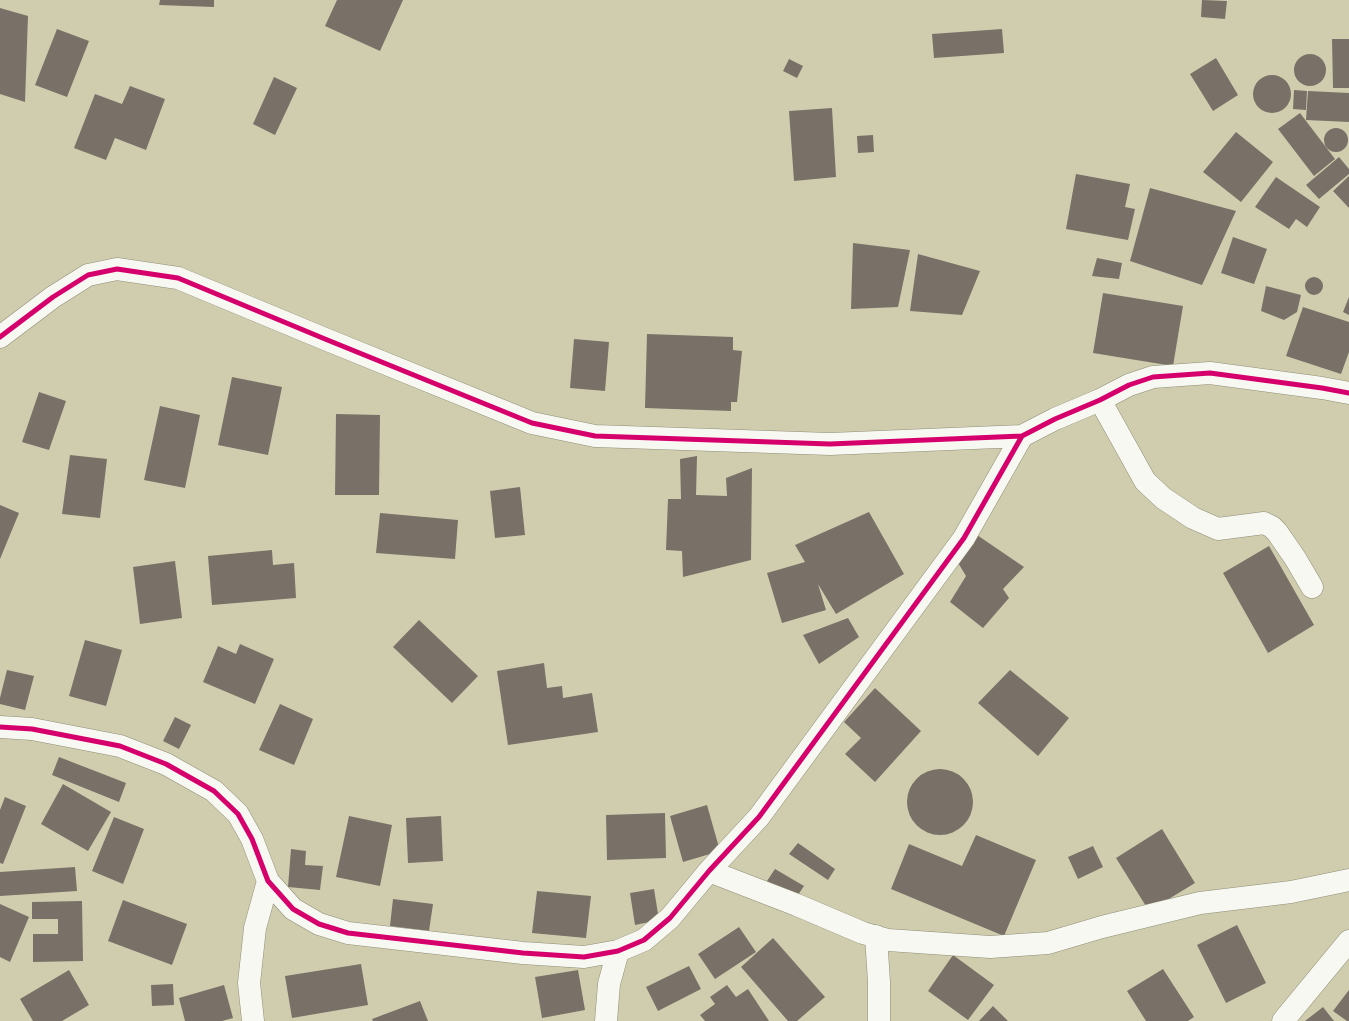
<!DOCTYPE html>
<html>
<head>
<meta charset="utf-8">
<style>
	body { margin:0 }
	canvas { display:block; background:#cfcdae }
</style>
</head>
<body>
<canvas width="1349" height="1021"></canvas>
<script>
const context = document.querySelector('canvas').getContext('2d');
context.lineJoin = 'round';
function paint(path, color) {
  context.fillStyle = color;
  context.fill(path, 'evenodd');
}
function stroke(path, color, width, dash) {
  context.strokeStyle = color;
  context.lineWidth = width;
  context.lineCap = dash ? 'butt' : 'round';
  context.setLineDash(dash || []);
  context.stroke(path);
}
paint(new Path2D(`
	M 160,0 L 214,0 L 214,7 L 159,5 Z
	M 337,0 L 403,0 L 380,51 L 325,26 Z
	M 1202,0 L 1227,1 L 1225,19 L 1201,17 Z
	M 0,8 L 28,16 L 25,102 L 0,94 Z
	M 57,29 L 89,41 L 67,97 L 35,85 Z
	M 1002,29 L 1004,53 L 934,58 L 932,34 Z
	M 1332,39 L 1349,39 L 1349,88 L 1333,88 Z
	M1294 70a16 16 0 1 1 32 0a16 16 0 1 1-32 0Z
	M 1216,58 L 1238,95 L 1213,111 L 1190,74 Z
	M 789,59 L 803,66 L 797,78 L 783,71 Z
	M1253 94a19 19 0 1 1 38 0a19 19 0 1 1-38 0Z
	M 274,77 L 297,88 L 275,135 L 253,124 Z
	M 130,86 L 165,99 L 146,150 L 115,138 L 106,160 L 74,148 L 95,94 L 122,104 Z
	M 1294,90 L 1307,91 L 1306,110 L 1293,109 Z
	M 1308,91 L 1349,93 L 1349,122 L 1306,120 Z
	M 832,108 L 836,177 L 794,181 L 789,111 Z
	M 1300,113 L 1335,159 L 1314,176 L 1278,129 Z
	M1324 140a12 12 0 1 1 24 0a12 12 0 1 1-24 0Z
	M 1236,132 L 1273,162 L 1241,202 L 1203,172 Z
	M 873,135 L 874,152 L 858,153 L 857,136 Z
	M 1339,157 L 1349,169 L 1349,174 L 1319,199 L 1306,185 Z
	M 1076,174 L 1130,184 L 1125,207 L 1135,209 L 1128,240 L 1066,229 Z
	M 1349,176 L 1349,208 L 1333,191 Z
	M 1276,177 L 1320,207 L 1307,227 L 1296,219 L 1289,229 L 1255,207 Z
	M 1150,188 L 1236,211 L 1202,285 L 1130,261 Z
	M 1233,237 L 1267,249 L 1254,284 L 1221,273 Z
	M 853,243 L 910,250 L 898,307 L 851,309 Z
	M 918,254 L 980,271 L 962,315 L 910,311 Z
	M 1097,258 L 1122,263 L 1119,279 L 1092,276 Z
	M1305 286a9 9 0 1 1 18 0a9 9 0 1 1-18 0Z
	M 1266,286 L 1301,295 L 1297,312 L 1284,320 L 1261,311 Z
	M 1103,293 L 1183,306 L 1173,366 L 1093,353 Z
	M 1349,297 L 1349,315 L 1343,312 Z
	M 1303,307 L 1349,322 L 1349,352 L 1341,374 L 1286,356 Z
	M 647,334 L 733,337 L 733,350 L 742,351 L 737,402 L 731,402 L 731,411 L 645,408 Z
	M 574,339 L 609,342 L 605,391 L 570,388 Z
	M 232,377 L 282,387 L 268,455 L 218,445 Z
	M 39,392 L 66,401 L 49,450 L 22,442 Z
	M 160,406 L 200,415 L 185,488 L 144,480 Z
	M 336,414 L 380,415 L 379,495 L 335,495 Z
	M 70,455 L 107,459 L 100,518 L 62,514 Z
	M 697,456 L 696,495 L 727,496 L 726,478 L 752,468 L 751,560 L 683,577 L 682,551 L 666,550 L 668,499 L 681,499 L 680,459 Z
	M 520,487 L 525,535 L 495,538 L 490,491 Z
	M 0,505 L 19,513 L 0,559 Z
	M 869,512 L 904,574 L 836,614 L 818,584 L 826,610 L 782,623 L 767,573 L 805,562 L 795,545 Z
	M 380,513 L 458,520 L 455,559 L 376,553 Z
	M 977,535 L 1024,567 L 1003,589 L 1009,598 L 983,628 L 950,602 L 966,576 L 957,561 Z
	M 1269,546 L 1314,625 L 1268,653 L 1223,573 Z
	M 272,550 L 273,565 L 294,563 L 296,598 L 212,605 L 208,556 Z
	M 175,561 L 182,618 L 140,624 L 133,567 Z
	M 848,618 L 859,637 L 819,664 L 803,635 Z
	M 419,620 L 478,676 L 452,703 L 393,647 Z
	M 85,640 L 122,650 L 106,706 L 69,696 Z
	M 240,644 L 274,659 L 255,704 L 203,682 L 218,646 L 236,654 Z
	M 544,663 L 547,688 L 562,686 L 563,698 L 592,693 L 598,732 L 508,745 L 497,671 Z
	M 7,670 L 34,676 L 25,710 L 0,704 L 0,698 Z
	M 1010,670 L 1069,718 L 1038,756 L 978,703 Z
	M 875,688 L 921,731 L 875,782 L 845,754 L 861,738 L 844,722 Z
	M 280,704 L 313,719 L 294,765 L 259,750 Z
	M 175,717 L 191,725 L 179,749 L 163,741 Z
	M 59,757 L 126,783 L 119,802 L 52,775 Z
	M907 802a33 33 0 1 1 66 0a33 33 0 1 1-66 0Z
	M 63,784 L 111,812 L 88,851 L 41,824 Z
	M 5,797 L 26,806 L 3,864 L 0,863 L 0,810 Z
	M 707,805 L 720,851 L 683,862 L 670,816 Z
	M 665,813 L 666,858 L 607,860 L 606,815 Z
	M 349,816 L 392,825 L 380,886 L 336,877 Z
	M 441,816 L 443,861 L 408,863 L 406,818 Z
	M 114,817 L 144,829 L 123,884 L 92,871 Z
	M 1162,829 L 1195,883 L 1149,911 L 1116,858 Z
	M 976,835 L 1036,860 L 1004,936 L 891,889 L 909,844 L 962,866 Z
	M 798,843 L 835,869 L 828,880 L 789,854 Z
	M 1093,846 L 1103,867 L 1078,879 L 1068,857 Z
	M 291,849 L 306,851 L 305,865 L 323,866 L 320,890 L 288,887 Z
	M 75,867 L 77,891 L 0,896 L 0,872 Z
	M 775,869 L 804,886 L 796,898 L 767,881 Z
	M 654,889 L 659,920 L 635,925 L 630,893 Z
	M 537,891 L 591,896 L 586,938 L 532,933 Z
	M 393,899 L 433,904 L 429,931 L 390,926 Z
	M 123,900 L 187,924 L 172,965 L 108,941 Z
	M 82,901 L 83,961 L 33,962 L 33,934 L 58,934 L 58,919 L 32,919 L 32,902 Z
	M 0,904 L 29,917 L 10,962 L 0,957 Z
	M 1237,925 L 1266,983 L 1226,1003 L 1197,945 Z
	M 739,927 L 756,952 L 715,979 L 698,954 Z
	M 773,938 L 825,997 L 797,1021 L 788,1021 L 741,967 Z
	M 953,955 L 994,985 L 968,1020 L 928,991 Z
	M 361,964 L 368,1005 L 292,1018 L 285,976 Z
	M 689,966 L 701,989 L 658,1011 L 646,987 Z
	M 1163,969 L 1194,1017 L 1188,1021 L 1146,1021 L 1127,991 Z
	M 69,970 L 89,1005 L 62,1021 L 33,1021 L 20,999 Z
	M 578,970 L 585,1010 L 542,1018 L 535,977 Z
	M 173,984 L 174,1005 L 152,1006 L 151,985 Z
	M 224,985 L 233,1018 L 222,1021 L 185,1021 L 179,998 Z
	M 727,985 L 736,997 L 748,989 L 769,1021 L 705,1021 L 700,1015 L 715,1004 L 710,997 Z
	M 1349,990 L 1349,1021 L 1347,1021 L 1333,1011 Z
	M 420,1001 L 428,1021 L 373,1021 L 372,1019 Z
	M 993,1006 L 1008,1021 L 979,1021 Z
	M 1323,1007 L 1334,1021 L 1305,1021 Z`), '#797067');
const minor = new Path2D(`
	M 0,337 L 53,297 L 88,275 L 117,269 L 178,278 L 325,339 L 532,423 L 595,436 L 830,444 L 1022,436 L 1055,419 L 1100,400 L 1129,385 L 1153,377 L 1210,373 L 1322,388 L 1349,393
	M 1100,400 L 1145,481 L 1163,498 L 1193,518 L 1218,529 L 1264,523 L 1272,527 L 1277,532 L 1295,558 L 1312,587
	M 0,727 L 32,729 L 120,746 L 166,764 L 214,791 L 238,814 L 252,839 L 268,881 L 293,909 L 319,924 L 348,933 L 523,953 L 584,957 L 618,951 L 644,940 L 670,918 L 709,871 L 759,817 L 964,538 L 1022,436
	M 709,871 L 797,905 L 863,933 L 888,940 L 990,947 L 1048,943 L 1102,927 L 1200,903 L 1291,892 L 1349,880
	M 876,936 L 879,982 L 879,1021
	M 253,1021 L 249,983 L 255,928 L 268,881
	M 606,1021 L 609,984 L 618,951
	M 1283,1021 L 1349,941`);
stroke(minor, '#8f8d75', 23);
stroke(minor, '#f8f8f3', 22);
stroke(new Path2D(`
	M 0,337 L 53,297 L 88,275 L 117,269 L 178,278 L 325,339 L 532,423 L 595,436 L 830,444 L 1022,436 L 1055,419 L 1100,400 L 1129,385 L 1153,377 L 1210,373 L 1322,388 L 1349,393
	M 0,727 L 32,729 L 120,746 L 166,764 L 214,791 L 238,814 L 252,839 L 268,881 L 293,909 L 319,924 L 348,933 L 523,953 L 584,957 L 618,951 L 644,940 L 670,918 L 709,871 L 759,817 L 964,538 L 1022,436`), '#d6006c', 5);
</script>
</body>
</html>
